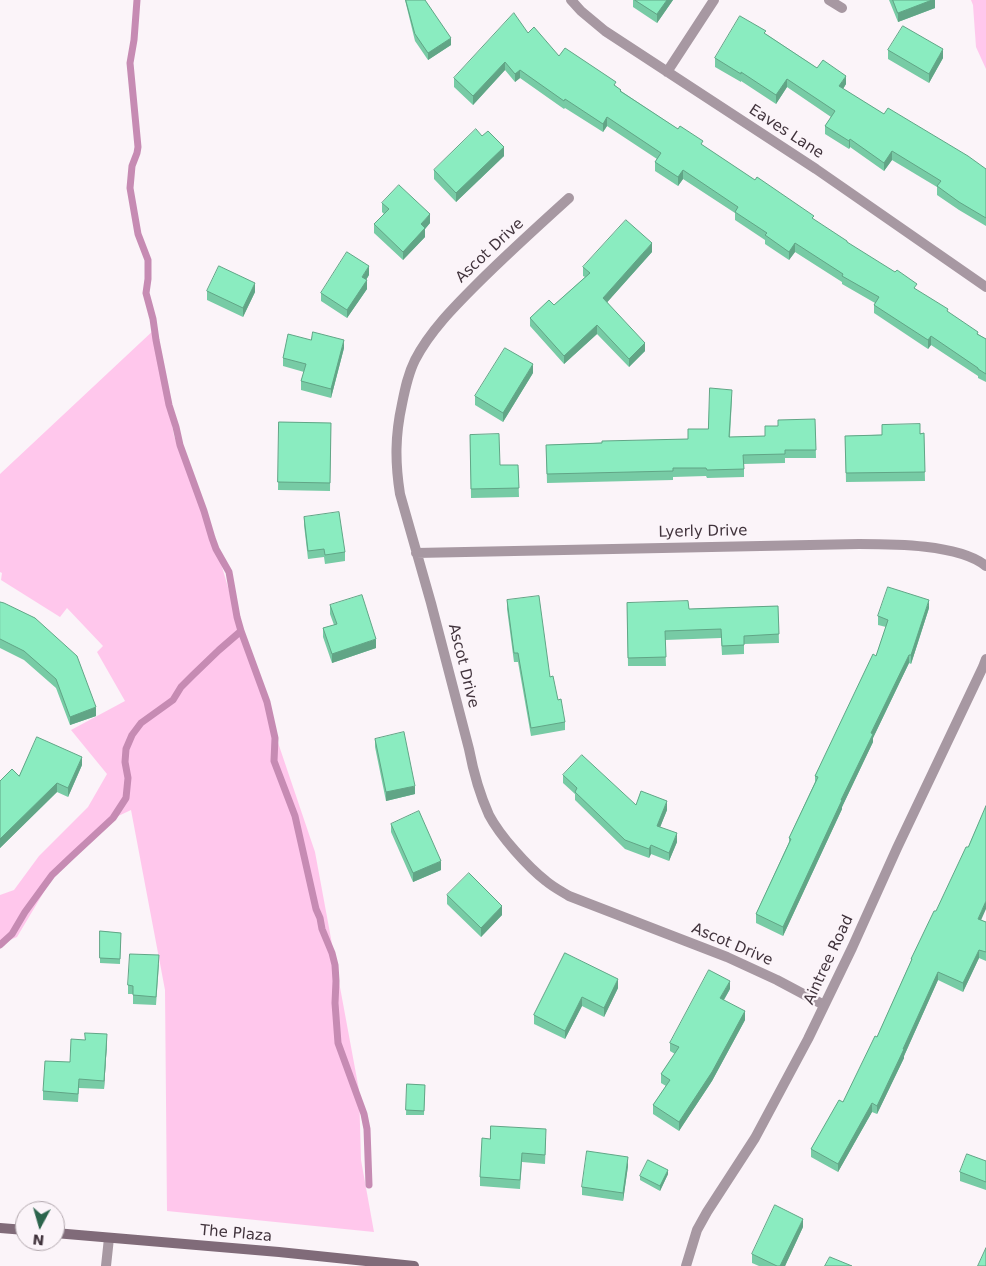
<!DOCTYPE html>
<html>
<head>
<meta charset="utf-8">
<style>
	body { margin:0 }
	#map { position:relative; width:986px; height:1266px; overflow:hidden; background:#fbf4f9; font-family:"DejaVu Sans",sans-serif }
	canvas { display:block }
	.north { position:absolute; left:15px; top:1201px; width:50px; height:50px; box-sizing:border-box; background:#fbf4f9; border:1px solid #b1a7ad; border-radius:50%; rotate:186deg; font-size:14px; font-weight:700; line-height:20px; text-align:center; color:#41333c }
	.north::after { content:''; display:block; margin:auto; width:18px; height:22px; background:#2b644c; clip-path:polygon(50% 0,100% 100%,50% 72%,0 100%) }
</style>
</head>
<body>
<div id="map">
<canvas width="986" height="1266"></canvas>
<div class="north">N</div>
</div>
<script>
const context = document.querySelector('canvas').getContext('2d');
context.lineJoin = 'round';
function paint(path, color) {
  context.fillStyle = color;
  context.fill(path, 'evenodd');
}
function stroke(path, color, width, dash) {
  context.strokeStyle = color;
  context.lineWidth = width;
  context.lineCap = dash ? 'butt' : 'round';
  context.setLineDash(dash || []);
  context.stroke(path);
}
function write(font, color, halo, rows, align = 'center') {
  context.font = font + ' "DejaVu Sans",sans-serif';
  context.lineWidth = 4.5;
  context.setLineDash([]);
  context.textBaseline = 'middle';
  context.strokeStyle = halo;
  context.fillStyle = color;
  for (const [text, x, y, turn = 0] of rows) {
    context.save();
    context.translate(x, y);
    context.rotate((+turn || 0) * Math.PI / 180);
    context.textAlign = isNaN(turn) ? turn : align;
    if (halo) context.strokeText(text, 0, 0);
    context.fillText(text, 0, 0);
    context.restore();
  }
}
paint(new Path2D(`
	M 971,0 L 986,0 L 986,69 L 976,47 L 973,5 Z
	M 156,328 L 174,436 L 215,543 L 245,645 L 315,852 L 359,1090 L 361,1160 L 374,1232 L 167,1211 L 165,990 L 131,810 L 112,819 L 57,870 L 17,937 L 0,944 L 0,895 L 14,890 L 39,856 L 88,807 L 107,774 L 71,730 L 125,701 L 97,652 L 103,646 L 67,608 L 60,617 L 1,580 L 2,573 L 0,572 L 0,474 Z`), '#ffc7ec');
stroke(new Path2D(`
	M 137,0 L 134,40 L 130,63 L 138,147 L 137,153 L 132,166 L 130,188 L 138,234 L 148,260 L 148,279 L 146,293 L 153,319 L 156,340 L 169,405 L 176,427 L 180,445 L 204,511 L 212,538 L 216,549 L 229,572 L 237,617 L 241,631 L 267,702 L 275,738 L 274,761 L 295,816 L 316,909 L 320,918 L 322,929 L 332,953 L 335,965 L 336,981 L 335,1003 L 338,1043 L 364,1114 L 367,1129 L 369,1185
	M 0,945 L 12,934 L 25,912 L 52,875 L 72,856 L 113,818 L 126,798 L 128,778 L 125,762 L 126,749 L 132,735 L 141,723 L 173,700 L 181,687 L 193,675 L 219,650 L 241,631`), '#c68bb3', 7);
stroke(new Path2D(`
	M 571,0 L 581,11 L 605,31 L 816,169 L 986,287
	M 829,0 L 842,8
	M 667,72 L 714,0
	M 569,198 C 538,226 507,254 477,284 C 454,307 430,331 415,360 C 408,374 405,389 402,404 C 395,436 395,462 400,494 L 431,603 L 469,749 C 473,770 480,795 489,815 C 500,836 528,867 546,881 C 553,887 561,891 569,896 L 727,957 L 777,980 L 824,1005
	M 416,553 L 859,544 C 893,544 959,544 986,566
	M 106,1266 L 109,1238
	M 686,1266 L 697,1230 L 707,1212 L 755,1138 L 808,1039 L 852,948 L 897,848 L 983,667 L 986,659`), '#a798a2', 10);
stroke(new Path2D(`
	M 0,1228 L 25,1230
	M 55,1233 L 279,1252 L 414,1266`), '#806b79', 10);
paint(new Path2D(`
	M 405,0 L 425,0 L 451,45 L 428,60 L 415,41 Z
	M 633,0 L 673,0 L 657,23 L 633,7 Z
	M 889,0 L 935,0 L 935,8 L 898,22 Z
	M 528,33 L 559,56 L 616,86 L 621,91 L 814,220 L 917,290 L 978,334 L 986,339 L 986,382 L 978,378 L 978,376 L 931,345 L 928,349 L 874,313 L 874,305 L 875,303 L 842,284 L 842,282 L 795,252 L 789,260 L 765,244 L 765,240 L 735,220 L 735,213 L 683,179 L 678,186 L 655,171 L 655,162 L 657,159 L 607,126 L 603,132 L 565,108 L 564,109 L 520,78 L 515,82 L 505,70 L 473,105 L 454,87 L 454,78 Z
	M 766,34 L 817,68 L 846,84 L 843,89 L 884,114 L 986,169 L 986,226 L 959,210 L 937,195 L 937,187 L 892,160 L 884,171 L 850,147 L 849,149 L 825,134 L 825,126 L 831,117 L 787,87 L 776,104 L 741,81 L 741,82 L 715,67 L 715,58 Z
	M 888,50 L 943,58 L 929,83 L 888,59 Z
	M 482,136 L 504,156 L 456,202 L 434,179 L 434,170 Z
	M 382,203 L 430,223 L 425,229 L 425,237 L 403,260 L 374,233 L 374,224 L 384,214 L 382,212 Z
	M 652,252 L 607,302 L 645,351 L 629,367 L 597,334 L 564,364 L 530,326 L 530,318 L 554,305 L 585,277 L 583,276 L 583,267 Z
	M 369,275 L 366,280 L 367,289 L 347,318 L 321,301 L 321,293 Z
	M 207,291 L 255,292 L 243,317 L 207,300 Z
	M 344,348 L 331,398 L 301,390 L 301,381 L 304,372 L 283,366 L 283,358 Z
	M 533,373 L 503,422 L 475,405 L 475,396 Z
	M 732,398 L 730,437 L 765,436 L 778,426 L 815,419 L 816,458 L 785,458 L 785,463 L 744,464 L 744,477 L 707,478 L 706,476 L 673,477 L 673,480 L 547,483 L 546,445 L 688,439 L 708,429 Z
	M 279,422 L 331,423 L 330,491 L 278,490 Z
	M 924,433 L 925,481 L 846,482 L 845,436 Z
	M 470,435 L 500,465 L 518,465 L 519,497 L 471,498 Z
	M 304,517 L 345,552 L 345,561 L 325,564 L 324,557 L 308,559 L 304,525 Z
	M 507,600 L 550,677 L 565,722 L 565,730 L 531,736 L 518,662 L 514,662 L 507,609 Z
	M 0,602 L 96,716 L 70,725 L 56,688 L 24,660 L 0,648 Z
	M 627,603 L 689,609 L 778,606 L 779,643 L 744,644 L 744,654 L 722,655 L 721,638 L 665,640 L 666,666 L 628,666 Z
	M 330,605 L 376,648 L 332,663 L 323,637 L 323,628 L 334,625 L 330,614 Z
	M 929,608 L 911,664 L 909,663 L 873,738 L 873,742 L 842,807 L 842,809 L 783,936 L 756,923 L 756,914 L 789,842 L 789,838 L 815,782 L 815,776 L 876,656 L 886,627 L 878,625 L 878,616 Z
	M 375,739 L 415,794 L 386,801 L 375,747 Z
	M 82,765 L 68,797 L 57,792 L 0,848 L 0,781 L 19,776 Z
	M 563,775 L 636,805 L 667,810 L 660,827 L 677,842 L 669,861 L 651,854 L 649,858 L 625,849 L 575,800 L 575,794 L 563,783 Z
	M 391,824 L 441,870 L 413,882 L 391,832 Z
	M 447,895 L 502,915 L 481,937 L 447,904 Z
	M 936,911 L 981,920 L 986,922 L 986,961 L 979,958 L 963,992 L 938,980 L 904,1056 L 904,1058 L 877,1114 L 872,1112 L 838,1172 L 811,1157 L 811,1149 L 843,1102 L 877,1037 L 911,961 L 911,959 Z
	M 100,931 L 121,933 L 120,964 L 100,963 Z
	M 565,953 L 618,988 L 604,1017 L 582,1006 L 565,1039 L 534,1024 L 534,1015 Z
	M 159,964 L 156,1005 L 133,1004 L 133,994 L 128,994 L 128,985 Z
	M 730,989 L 724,1000 L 745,1020 L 712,1081 L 679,1131 L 653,1114 L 653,1105 L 666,1086 L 661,1083 L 661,1074 L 675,1054 L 670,1051 L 670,1043 Z
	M 107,1043 L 104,1089 L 79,1088 L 78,1102 L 43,1100 L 43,1091 L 70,1062 Z
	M 407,1084 L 425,1085 L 424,1115 L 406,1115 Z
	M 546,1138 L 545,1164 L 522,1162 L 520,1189 L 480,1186 L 480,1177 L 490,1139 Z
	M 986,1161 L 986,1190 L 960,1181 L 960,1172 Z
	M 628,1166 L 623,1201 L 582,1195 L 582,1187 Z
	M 668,1174 L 660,1191 L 640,1180 L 640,1176 Z
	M 803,1227 L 785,1266 L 759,1266 L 752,1263 L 752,1254 Z`), '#77cba5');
paint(new Path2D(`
	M 667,0 L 673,0 L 657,23 L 657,14 Z
	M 932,0 L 935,0 L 935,8 L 898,22 L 898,13 Z
	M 451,38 L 451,45 L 428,60 L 428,53 Z
	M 943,49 L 943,58 L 929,83 L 929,74 Z
	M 505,62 L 505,70 L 473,105 L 473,96 Z
	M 520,70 L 520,78 L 515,82 L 515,74 Z
	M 846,76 L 846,84 L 839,95 L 839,86 Z
	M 787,79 L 787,87 L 776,104 L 776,95 Z
	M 607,117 L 607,126 L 603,132 L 603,124 Z
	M 850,139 L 850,147 L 849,149 L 849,141 Z
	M 504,147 L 504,156 L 456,202 L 456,193 Z
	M 892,151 L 892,160 L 884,171 L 884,163 Z
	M 683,170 L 683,179 L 678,186 L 678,177 Z
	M 430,214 L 430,223 L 425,229 L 425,237 L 403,260 L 403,252 L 421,224 Z
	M 652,243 L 652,252 L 603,307 L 603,298 Z
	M 795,243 L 795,252 L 789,260 L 789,252 Z
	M 369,266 L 369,275 L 362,286 L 362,277 Z
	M 367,280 L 367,289 L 347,318 L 347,310 Z
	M 255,283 L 255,292 L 243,317 L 243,308 Z
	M 597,325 L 597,334 L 564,364 L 564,356 Z
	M 931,336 L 931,345 L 928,349 L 928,340 Z
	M 344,340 L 344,348 L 331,398 L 331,389 Z
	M 645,343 L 645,351 L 629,367 L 629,359 Z
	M 533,364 L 533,373 L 503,422 L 503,413 Z
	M 929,600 L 929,608 L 911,664 L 911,655 Z
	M 376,639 L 376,648 L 332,663 L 332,654 Z
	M 909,655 L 909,663 L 873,738 L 873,742 L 842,807 L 842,809 L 783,936 L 783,927 L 871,733 Z
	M 96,707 L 96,716 L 70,725 L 70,717 Z
	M 82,757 L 82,765 L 68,797 L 68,788 Z
	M 57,783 L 57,792 L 0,848 L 0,839 Z
	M 415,786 L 415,794 L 386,801 L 386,792 Z
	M 667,801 L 667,810 L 657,835 L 657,826 Z
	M 677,833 L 677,842 L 669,861 L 669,853 Z
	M 651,845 L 651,854 L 649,858 L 649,849 Z
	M 441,861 L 441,870 L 413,882 L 413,873 Z
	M 986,901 L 986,909 L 978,927 L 978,919 Z
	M 502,906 L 502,915 L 481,937 L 481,928 Z
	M 979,950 L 979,958 L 963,992 L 963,983 Z
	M 938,972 L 938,980 L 904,1056 L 904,1058 L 877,1114 L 877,1106 Z
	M 618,979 L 618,988 L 604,1017 L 604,1008 Z
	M 730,981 L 730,989 L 720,1006 L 720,998 Z
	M 582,997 L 582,1006 L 565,1039 L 565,1031 Z
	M 745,1011 L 745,1020 L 712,1081 L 679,1131 L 679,1122 Z
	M 107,1034 L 107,1043 L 104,1089 L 104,1081 Z
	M 872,1103 L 872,1112 L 838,1172 L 838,1164 Z
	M 628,1157 L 628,1166 L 623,1201 L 623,1193 Z
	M 668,1170 L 668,1174 L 660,1191 L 660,1186 Z
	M 803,1219 L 803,1227 L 785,1266 L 780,1266 Z`), '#61a586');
const building = new Path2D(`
	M 406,0 L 425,0 L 451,38 L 428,53 L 415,34 Z
	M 635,0 L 667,0 L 657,14 Z
	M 893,0 L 932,0 L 898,13 Z
	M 514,13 L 528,33 L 534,27 L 559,56 L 565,48 L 616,82 L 614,85 L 621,90 L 620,91 L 678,129 L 680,126 L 703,141 L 701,144 L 755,180 L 757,177 L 814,216 L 812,218 L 847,241 L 847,242 L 895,272 L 897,270 L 917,284 L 914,288 L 948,309 L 947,311 L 978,332 L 977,334 L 986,339 L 986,374 L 978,369 L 978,368 L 931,336 L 928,340 L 874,305 L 879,297 L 842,276 L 843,274 L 795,243 L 789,252 L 765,235 L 767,233 L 735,212 L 738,207 L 683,170 L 678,177 L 655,162 L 661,153 L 607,117 L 603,124 L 565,99 L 564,101 L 520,70 L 515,74 L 505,62 L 473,96 L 454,78 Z
	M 740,16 L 766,31 L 764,33 L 817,68 L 823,60 L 846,76 L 839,86 L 884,114 L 888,108 L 968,156 L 986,169 L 986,218 L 959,202 L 937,186 L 941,181 L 892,151 L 884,163 L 850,139 L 849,141 L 825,126 L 835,111 L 787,79 L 776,95 L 741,72 L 741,74 L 715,58 Z
	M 903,26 L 943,49 L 929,74 L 888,50 Z
	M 476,129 L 482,136 L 488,131 L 504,147 L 456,193 L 434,170 Z
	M 399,185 L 430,214 L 421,224 L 425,228 L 403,252 L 374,224 L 389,209 L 382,203 Z
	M 626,220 L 652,243 L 603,298 L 645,343 L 629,359 L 597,325 L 564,356 L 530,318 L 549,300 L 554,305 L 590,273 L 583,267 Z
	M 347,252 L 369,266 L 362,277 L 367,280 L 347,310 L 321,293 Z
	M 219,266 L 255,283 L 243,308 L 207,291 Z
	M 313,332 L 344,340 L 331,389 L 301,381 L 306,364 L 283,358 L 288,334 L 311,340 Z
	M 505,348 L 533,364 L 503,413 L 475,396 Z
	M 710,388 L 732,390 L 729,437 L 765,436 L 765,426 L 778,426 L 778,420 L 815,419 L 816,450 L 785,450 L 785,454 L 743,455 L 744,469 L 707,470 L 706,468 L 673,468 L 673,471 L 547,474 L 546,445 L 602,443 L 602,441 L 688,439 L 688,429 L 708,429 Z
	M 279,422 L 331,423 L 330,483 L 278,482 Z
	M 920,424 L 920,434 L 924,433 L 925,472 L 846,473 L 845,436 L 882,435 L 882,425 Z
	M 499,434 L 500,465 L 518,465 L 519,488 L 471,489 L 470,435 Z
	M 339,512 L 345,552 L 325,555 L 324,549 L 308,551 L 304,517 Z
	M 888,587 L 929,600 L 911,655 L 909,655 L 871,733 L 873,734 L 841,800 L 842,800 L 783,927 L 756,914 L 791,839 L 789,838 L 818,777 L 815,776 L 873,654 L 876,656 L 888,620 L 878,616 Z
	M 362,595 L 376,639 L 332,654 L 323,628 L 337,624 L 330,605 Z
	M 539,596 L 550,677 L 553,676 L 558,700 L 561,699 L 565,722 L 531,728 L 518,653 L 514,653 L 507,600 Z
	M 688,601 L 689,609 L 778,606 L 779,634 L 744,636 L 744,645 L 722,646 L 721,629 L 665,631 L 666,657 L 628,658 L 627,603 Z
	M 0,602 L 4,603 L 35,618 L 77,656 L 96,707 L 70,717 L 56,679 L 24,651 L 0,639 Z
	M 404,732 L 415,786 L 386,792 L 375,739 Z
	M 37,737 L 82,757 L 68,788 L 57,783 L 0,839 L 0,781 L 12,769 L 19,776 Z
	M 582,755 L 636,805 L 641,791 L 667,801 L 657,826 L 677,833 L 669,853 L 651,845 L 649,849 L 625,840 L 575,792 L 577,788 L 563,775 Z
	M 986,806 L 986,901 L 978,919 L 986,922 L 986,952 L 979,950 L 963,983 L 938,972 L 903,1049 L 904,1049 L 877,1106 L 872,1103 L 838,1164 L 811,1149 L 839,1100 L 843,1102 L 875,1036 L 877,1037 L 912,959 L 911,959 L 934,911 L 936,911 L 966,847 L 968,847 Z
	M 419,811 L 441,861 L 413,873 L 391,824 Z
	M 469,873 L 502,906 L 481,928 L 447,895 Z
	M 100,931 L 121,933 L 120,959 L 100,958 Z
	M 565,953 L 618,979 L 604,1008 L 582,997 L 565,1031 L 534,1015 Z
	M 130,954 L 159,955 L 156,997 L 133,995 L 133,986 L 128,985 Z
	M 709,970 L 730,981 L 720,998 L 745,1011 L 712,1072 L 679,1122 L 653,1105 L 670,1080 L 661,1074 L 679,1047 L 670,1043 Z
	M 85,1033 L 107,1034 L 104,1081 L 79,1079 L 78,1094 L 43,1091 L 45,1061 L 70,1062 L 71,1039 L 85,1040 Z
	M 407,1084 L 425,1085 L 424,1111 L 406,1110 Z
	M 491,1126 L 546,1129 L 545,1155 L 522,1153 L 520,1180 L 480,1177 L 482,1138 L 490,1139 Z
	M 587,1151 L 628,1157 L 623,1193 L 582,1187 Z
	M 967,1154 L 986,1161 L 986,1182 L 960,1172 Z
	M 648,1160 L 668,1170 L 660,1186 L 640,1176 Z
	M 775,1205 L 803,1219 L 780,1266 L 777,1266 L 752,1254 Z
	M 986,1248 L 986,1266 L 978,1266 Z
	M 830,1257 L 852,1266 L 825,1266 Z`);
paint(building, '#8aecc0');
stroke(building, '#61a586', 1);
write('15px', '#41333c', '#fbf4f9', [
	["Eaves Lane",786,132,33],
	["Ascot Drive",490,251,-43],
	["Lyerly Drive",703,532,-1],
	["Ascot Drive",463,666,76],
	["Ascot Drive",732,945,23],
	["Aintree Road",829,960,-65],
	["The Plaza",236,1234,5]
]);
</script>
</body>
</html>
